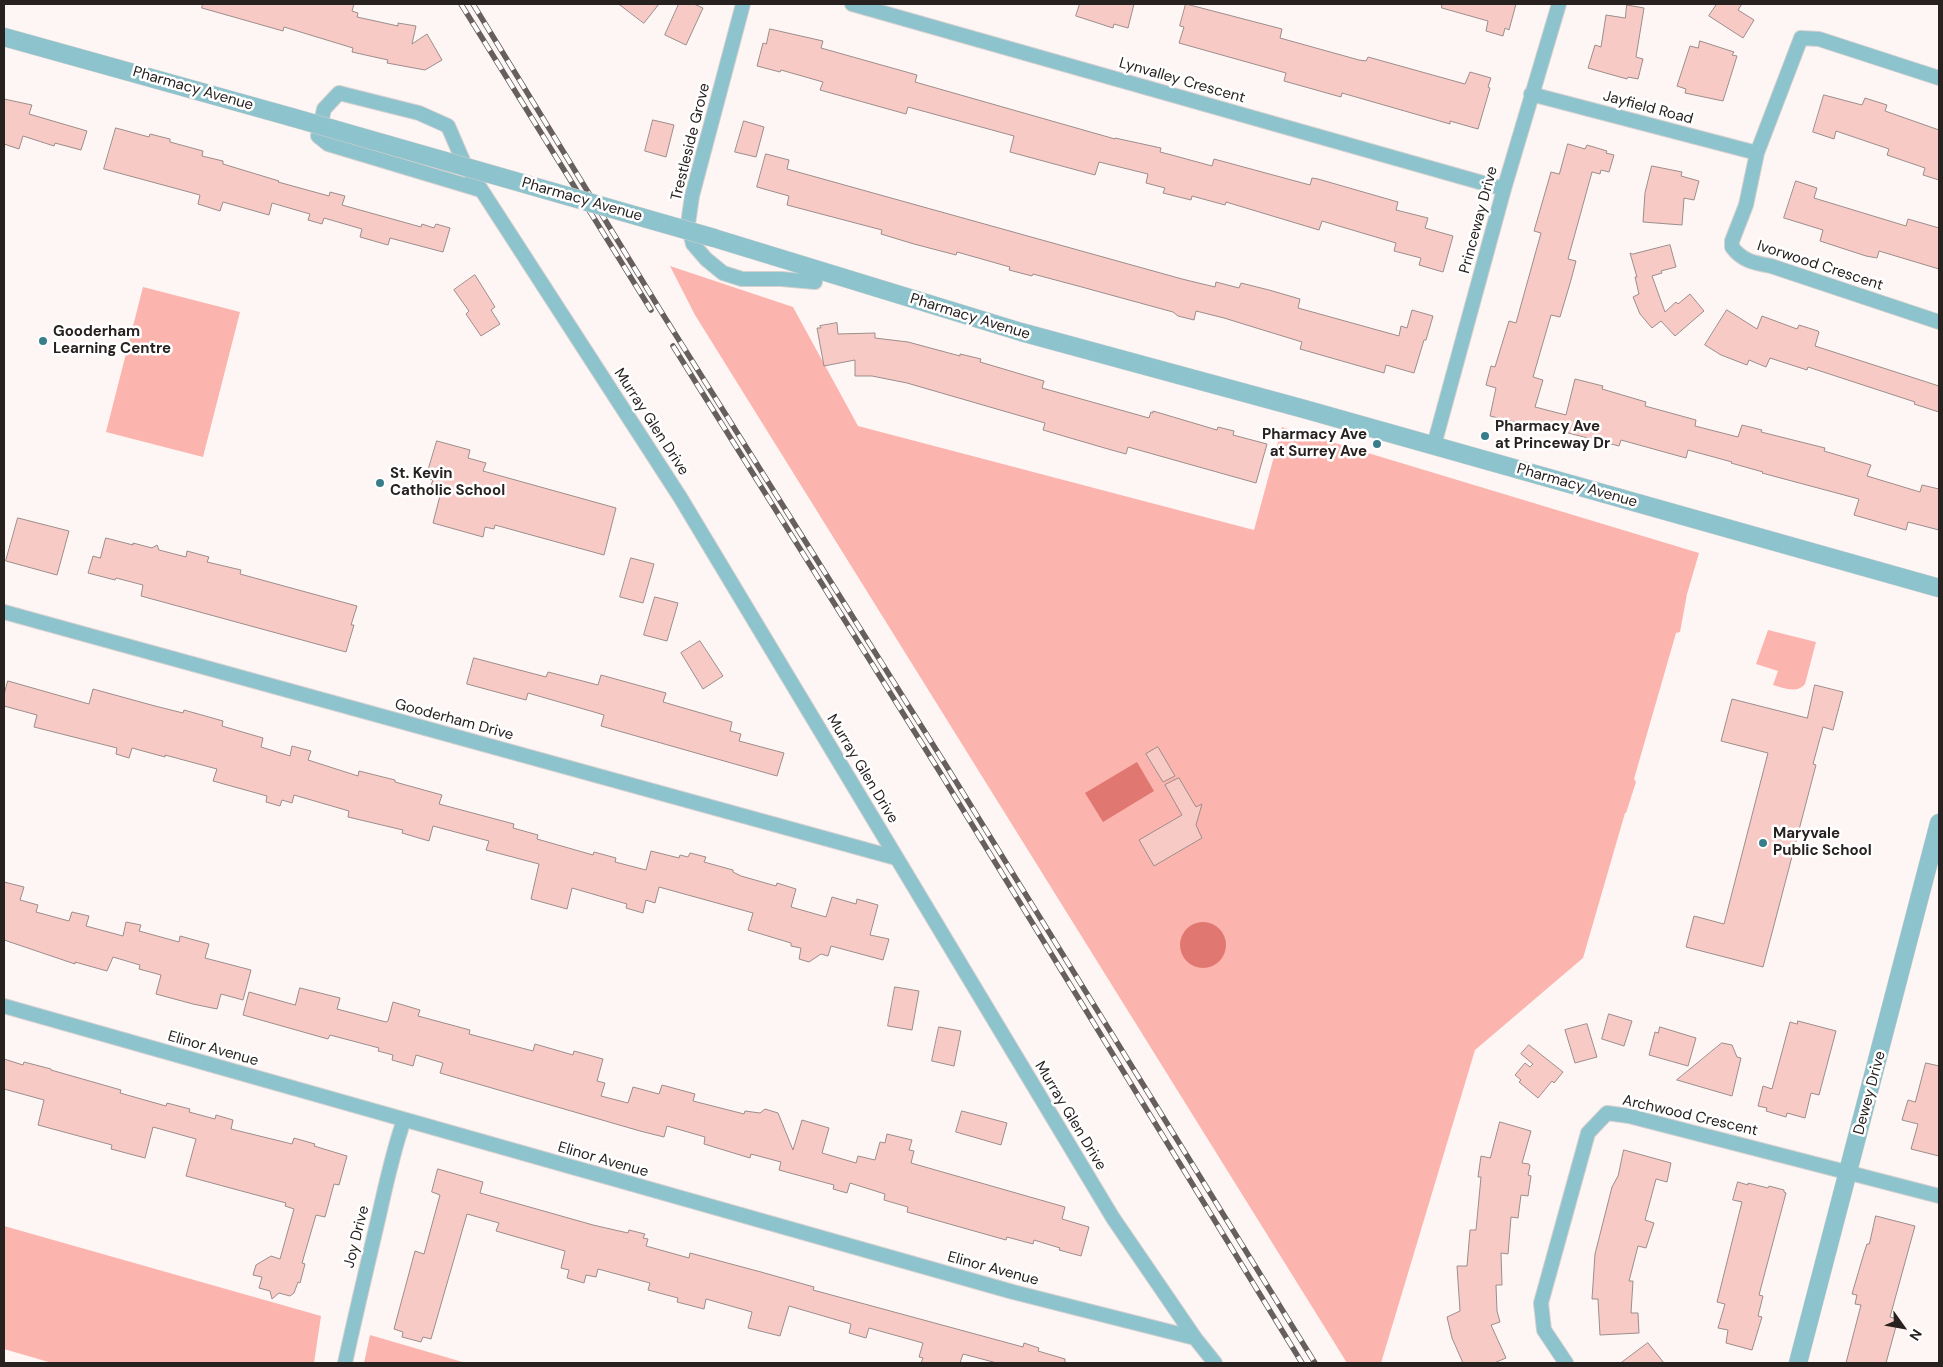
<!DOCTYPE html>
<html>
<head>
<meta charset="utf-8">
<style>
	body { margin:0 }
	#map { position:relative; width:1943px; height:1367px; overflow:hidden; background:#fdf6f5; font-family:"DM Sans",sans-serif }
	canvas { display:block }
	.frame { position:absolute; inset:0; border:5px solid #272120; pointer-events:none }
	.north { position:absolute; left:1878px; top:1302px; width:50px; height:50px; -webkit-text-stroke:4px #fff; paint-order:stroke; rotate:122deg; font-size:14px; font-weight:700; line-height:20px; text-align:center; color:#272120 }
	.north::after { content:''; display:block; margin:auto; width:18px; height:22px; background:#272120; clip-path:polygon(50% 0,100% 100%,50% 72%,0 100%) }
</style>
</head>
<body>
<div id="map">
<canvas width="1943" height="1367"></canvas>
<div class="frame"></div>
<div class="north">N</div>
</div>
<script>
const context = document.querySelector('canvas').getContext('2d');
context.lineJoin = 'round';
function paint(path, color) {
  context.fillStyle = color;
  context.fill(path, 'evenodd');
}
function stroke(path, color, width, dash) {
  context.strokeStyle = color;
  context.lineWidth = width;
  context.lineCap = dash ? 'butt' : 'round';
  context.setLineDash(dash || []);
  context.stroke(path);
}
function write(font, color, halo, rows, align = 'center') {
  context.font = font + ' "DM Sans",sans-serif';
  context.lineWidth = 5;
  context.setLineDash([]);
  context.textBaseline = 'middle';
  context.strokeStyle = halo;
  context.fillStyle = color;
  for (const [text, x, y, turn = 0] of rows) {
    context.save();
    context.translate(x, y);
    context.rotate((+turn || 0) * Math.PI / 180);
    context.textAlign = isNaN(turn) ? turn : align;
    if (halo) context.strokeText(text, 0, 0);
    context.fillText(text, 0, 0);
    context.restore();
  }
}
paint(new Path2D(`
	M 670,266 L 793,307 L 858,426 L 1254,530 L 1282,427 L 1699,553 L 1687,594 L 1680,632 L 1676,633 L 1634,779 L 1636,782 L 1626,813 L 1625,813 L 1583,958 L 1475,1050 L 1381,1363 L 1347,1363 L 695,315 Z
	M 143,287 L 240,312 L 203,457 L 106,432 Z
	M 1768,630 L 1816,642 L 1805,684 C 1797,694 1784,688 1773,685 L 1778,671 L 1756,664 Z
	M 4,1226 L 321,1316 L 314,1363 L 52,1363 L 4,1349 Z
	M 370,1335 L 466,1363 L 364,1363 Z`), '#fcb4ae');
paint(new Path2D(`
	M 1137,762 L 1154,791 L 1103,822 L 1085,793 Z
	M1180 945a23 23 0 1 1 46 0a23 23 0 1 1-46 0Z`), '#e07871');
const building = new Path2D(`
	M 203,4 L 354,4 L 352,11 L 358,13 L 357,17 L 398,26 L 398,23 L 416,26 L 412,44 L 427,34 L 442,60 L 425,70 L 387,63 L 388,60 L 352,52 L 353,48 L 284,27 L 283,31 L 202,8 Z
	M 619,4 L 659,4 L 644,23 Z
	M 679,4 L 694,4 L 703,8 L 686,45 L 665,35 Z
	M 1080,4 L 1134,4 L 1128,28 L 1114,24 L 1113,28 L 1076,16 Z
	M 1186,4 L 1282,29 L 1280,38 L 1359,60 L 1366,61 L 1368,57 L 1465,84 L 1470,72 L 1491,78 L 1488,87 L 1490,88 L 1478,129 L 1450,121 L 1450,124 L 1342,93 L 1341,97 L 1284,81 L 1286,73 L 1179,43 L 1184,27 L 1180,26 Z
	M 1442,4 L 1516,4 L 1509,30 L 1505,28 L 1503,36 L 1486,31 L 1488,21 L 1442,8 Z
	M 1717,4 L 1742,4 L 1738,10 L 1754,20 L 1743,38 L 1709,16 Z
	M 1627,5 L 1644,8 L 1636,57 L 1643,59 L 1638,79 L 1628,77 L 1627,79 L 1588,68 L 1595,45 L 1601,47 L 1606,15 L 1625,18 Z
	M 770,29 L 823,41 L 821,48 L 917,75 L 915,82 L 1115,139 L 1115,138 L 1161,148 L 1160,152 L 1168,154 L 1212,166 L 1214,159 L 1310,185 L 1312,178 L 1318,179 L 1398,202 L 1396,210 L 1428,218 L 1425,228 L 1453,236 L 1443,272 L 1419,265 L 1421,258 L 1394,251 L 1396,243 L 1322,221 L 1319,230 L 1226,202 L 1225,205 L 1192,196 L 1191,200 L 1163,193 L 1165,188 L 1146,183 L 1148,174 L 1099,162 L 1095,175 L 1010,152 L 1014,136 L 908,107 L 906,114 L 820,90 L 823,82 L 781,70 L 780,72 L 757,66 L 763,43 L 766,44 Z
	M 1700,41 L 1734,52 L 1732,55 L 1737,56 L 1723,101 L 1685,93 L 1686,89 L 1677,86 L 1690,46 L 1698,48 Z
	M 1824,95 L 1862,105 L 1865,98 L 1887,105 L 1885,111 L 1939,130 L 1939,180 L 1923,175 L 1925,168 L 1887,155 L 1889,149 L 1836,131 L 1834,139 L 1813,132 Z
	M 4,99 L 32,105 L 29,114 L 87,131 L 81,150 L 55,143 L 54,146 L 23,136 L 19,149 L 4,144 Z
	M 653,120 L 674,125 L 666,157 L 645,151 Z
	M 744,121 L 764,127 L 756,157 L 735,152 Z
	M 116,128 L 149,137 L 150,134 L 170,139 L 170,142 L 203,151 L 202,156 L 223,161 L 223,164 L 279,181 L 278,182 L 329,196 L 330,192 L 345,196 L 342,205 L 421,227 L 422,224 L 434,228 L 436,224 L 450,228 L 443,252 L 390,238 L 388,245 L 360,237 L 362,229 L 324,218 L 322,224 L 308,220 L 310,214 L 272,203 L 269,215 L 223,202 L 220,211 L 198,204 L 200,195 L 104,169 Z
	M 1568,144 L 1585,149 L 1587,145 L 1607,151 L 1606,153 L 1614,155 L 1609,172 L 1601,170 L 1600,174 L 1592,172 L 1568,259 L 1576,261 L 1571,280 L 1560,317 L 1551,315 L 1533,377 L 1543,380 L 1535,407 L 1566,415 L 1575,379 L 1603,386 L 1602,389 L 1646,402 L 1645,406 L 1696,420 L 1695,426 L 1738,437 L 1742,425 L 1762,430 L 1761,432 L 1825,448 L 1824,451 L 1871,465 L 1867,476 L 1920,492 L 1922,485 L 1939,489 L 1939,530 L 1908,522 L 1906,530 L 1854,515 L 1859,499 L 1762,473 L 1763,472 L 1731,463 L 1732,462 L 1688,450 L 1686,458 L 1621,440 L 1619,446 L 1545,427 L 1544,429 L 1490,416 L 1496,388 L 1486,385 L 1491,366 L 1495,367 L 1509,321 L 1516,323 L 1541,233 L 1534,231 L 1551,172 L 1559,174 Z
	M 766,154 L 789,160 L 787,169 L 1182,279 L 1215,287 L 1216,282 L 1239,288 L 1241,283 L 1269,290 L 1300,299 L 1298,308 L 1399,336 L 1401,326 L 1407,328 L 1412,310 L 1433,316 L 1426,340 L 1424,340 L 1414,373 L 1386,365 L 1384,373 L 1300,349 L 1302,342 L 1224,318 L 1196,311 L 1194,320 L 1178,316 L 1173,312 L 1078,286 L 1033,274 L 1032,276 L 1009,270 L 1010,267 L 957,252 L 956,255 L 914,244 L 881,234 L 882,230 L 787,205 L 789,196 L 757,187 Z
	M 1652,166 L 1682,172 L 1681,176 L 1699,181 L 1694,200 L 1684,198 L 1682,225 L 1643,222 L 1645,193 Z
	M 1796,181 L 1817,188 L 1814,198 L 1906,226 L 1908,219 L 1939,228 L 1939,269 L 1879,251 L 1877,258 L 1866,256 L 1820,241 L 1823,230 L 1784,218 Z
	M 1670,245 L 1676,267 L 1661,271 L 1662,273 L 1652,276 L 1665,312 L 1676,302 L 1678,304 L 1690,294 L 1704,311 L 1675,336 L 1661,321 L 1652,328 L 1640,314 L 1633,297 L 1639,294 L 1635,277 L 1637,277 L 1630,253 L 1632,254 Z
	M 475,275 L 495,307 L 491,310 L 500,324 L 481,336 L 466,314 L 469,311 L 454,290 Z
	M 1727,310 L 1757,329 L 1762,316 L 1797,329 L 1799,325 L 1818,331 L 1819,332 L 1815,346 L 1939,386 L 1939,412 L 1914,404 L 1915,402 L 1808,367 L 1807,370 L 1770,358 L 1766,367 L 1749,360 L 1747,365 L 1721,355 L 1705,345 Z
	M 837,323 L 838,334 L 875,333 L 875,338 L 908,342 L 960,356 L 960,354 L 981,359 L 980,362 L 1044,381 L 1042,388 L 1149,418 L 1151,412 L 1153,413 L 1153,411 L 1217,430 L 1218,427 L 1234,431 L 1233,435 L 1267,444 L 1256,483 L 1128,447 L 1126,454 L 1108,449 L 1043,430 L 1045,423 L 907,383 L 872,376 L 855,376 L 855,360 L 824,366 L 817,328 L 821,328 L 820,326 Z
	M 437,441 L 470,450 L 468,458 L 486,463 L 483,471 L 616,508 L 604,555 L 495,525 L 494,529 L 485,527 L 483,537 L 433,523 L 442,488 L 431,485 L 433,480 L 426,478 Z
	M 18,518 L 69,531 L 57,575 L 6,561 Z
	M 106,538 L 133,545 L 133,543 L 152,548 L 157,545 L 159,550 L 186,557 L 187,551 L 209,557 L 207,562 L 241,570 L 240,574 L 357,606 L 351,625 L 354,625 L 346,652 L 141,596 L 143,585 L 116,578 L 115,580 L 88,573 L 93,556 L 100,558 Z
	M 631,558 L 654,564 L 643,603 L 620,597 Z
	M 655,597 L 678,603 L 667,641 L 644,635 Z
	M 700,641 L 723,676 L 703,689 L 681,653 Z
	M 474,658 L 546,677 L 548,672 L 598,685 L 601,675 L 666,693 L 663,702 L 732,722 L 730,731 L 741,734 L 739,741 L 784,753 L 777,776 L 601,726 L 604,715 L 594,712 L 528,693 L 526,700 L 467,684 Z
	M 8,681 L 89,704 L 93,689 L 155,706 L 183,713 L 184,710 L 223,721 L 222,726 L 263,738 L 261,747 L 290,756 L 292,746 L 311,751 L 308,760 L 358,776 L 359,771 L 395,780 L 395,782 L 442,795 L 439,804 L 514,824 L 513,828 L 538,835 L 537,839 L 593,855 L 594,852 L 616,858 L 615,862 L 646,870 L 651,851 L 679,858 L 680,855 L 688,857 L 690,853 L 706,857 L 704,862 L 733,870 L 733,872 L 741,876 L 776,886 L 777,883 L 796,889 L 791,907 L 826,917 L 832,897 L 856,904 L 857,899 L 878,905 L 870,935 L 889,939 L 883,960 L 831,946 L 828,956 L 821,954 L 809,962 L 799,959 L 801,948 L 791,946 L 791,943 L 748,930 L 753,913 L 659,887 L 655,903 L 646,900 L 643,913 L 626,908 L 627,904 L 572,888 L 567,909 L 531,899 L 539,864 L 486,850 L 489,841 L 433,826 L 429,841 L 402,833 L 403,830 L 348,817 L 349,811 L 294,795 L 292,803 L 282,800 L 280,806 L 266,802 L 267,796 L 213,781 L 217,769 L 165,755 L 165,757 L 132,748 L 129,758 L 116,754 L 117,748 L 34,727 L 37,715 L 4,706 L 4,695 Z
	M 1815,685 L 1843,692 L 1833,730 L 1823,727 L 1813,764 L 1816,765 L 1763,967 L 1686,947 L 1694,916 L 1724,924 L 1768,753 L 1721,741 L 1732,699 L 1807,718 Z
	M 1158,747 L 1175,776 L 1163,782 L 1146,754 Z
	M 1179,778 L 1196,807 L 1202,804 L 1196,825 L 1202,838 L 1154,866 L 1139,840 L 1182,815 L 1165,785 Z
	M 4,882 L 24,887 L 20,900 L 38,905 L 36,912 L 69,921 L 72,912 L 89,916 L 86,926 L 123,936 L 126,922 L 141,925 L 139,931 L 179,942 L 180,936 L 209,944 L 205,958 L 251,970 L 243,1000 L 221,994 L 217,1009 L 193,1004 L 156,994 L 161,975 L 139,969 L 140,965 L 113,957 L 107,971 L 75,962 L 75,964 L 4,940 Z
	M 895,987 L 919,991 L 912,1030 L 888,1026 Z
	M 300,988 L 340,998 L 337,1009 L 386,1022 L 388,1021 L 393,1002 L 420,1010 L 418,1016 L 470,1030 L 469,1034 L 533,1051 L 535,1044 L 573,1055 L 574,1051 L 603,1059 L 597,1081 L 605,1083 L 601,1096 L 628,1103 L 633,1087 L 659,1094 L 662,1085 L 695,1094 L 693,1101 L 744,1114 L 745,1111 L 760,1113 L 765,1109 L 778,1113 L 793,1150 L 802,1120 L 829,1128 L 822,1153 L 856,1163 L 858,1156 L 875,1160 L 880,1142 L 885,1143 L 887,1134 L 912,1140 L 909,1150 L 914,1151 L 911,1163 L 1065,1207 L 1062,1219 L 1089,1227 L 1081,1256 L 1059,1250 L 1060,1248 L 1034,1240 L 1033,1244 L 1007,1237 L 1006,1240 L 907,1212 L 908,1207 L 884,1200 L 885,1194 L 850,1183 L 847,1193 L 833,1189 L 834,1185 L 779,1170 L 781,1162 L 751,1154 L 750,1158 L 704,1144 L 705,1137 L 667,1126 L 664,1137 L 640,1131 L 440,1073 L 443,1063 L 416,1055 L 413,1066 L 392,1060 L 393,1055 L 378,1051 L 379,1048 L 330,1035 L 328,1039 L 243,1015 L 249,992 L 295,1005 Z
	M 1609,1014 L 1632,1021 L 1624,1046 L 1602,1039 Z
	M 1798,1021 L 1836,1031 L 1819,1095 L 1811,1093 L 1805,1118 L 1787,1113 L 1786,1117 L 1766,1111 L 1767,1108 L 1758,1106 L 1763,1086 L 1772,1089 L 1790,1022 L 1797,1024 Z
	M 1587,1024 L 1597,1057 L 1575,1063 L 1565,1030 Z
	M 939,1027 L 961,1031 L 954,1066 L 932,1061 Z
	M 1660,1027 L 1696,1038 L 1688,1066 L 1649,1055 L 1655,1032 L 1658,1033 Z
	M 1722,1043 L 1732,1045 L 1737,1057 L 1741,1058 L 1732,1096 L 1677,1080 Z
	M 1529,1045 L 1563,1072 L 1554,1083 L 1552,1081 L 1538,1098 L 1519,1082 L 1521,1080 L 1515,1075 L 1525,1063 L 1530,1067 L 1533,1064 L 1521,1054 Z
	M 4,1059 L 23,1065 L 24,1062 L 51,1069 L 51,1070 L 121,1090 L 120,1093 L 166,1106 L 167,1103 L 190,1109 L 189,1112 L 215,1119 L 216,1115 L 233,1120 L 231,1129 L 292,1144 L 294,1138 L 315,1144 L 314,1146 L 347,1156 L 339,1185 L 334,1184 L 325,1217 L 316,1215 L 302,1263 L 305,1264 L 300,1283 L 298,1282 L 294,1293 L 290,1296 L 279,1293 L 272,1299 L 270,1291 L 259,1288 L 262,1277 L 253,1275 L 256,1265 L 271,1256 L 280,1259 L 294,1209 L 285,1206 L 286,1203 L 186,1176 L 196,1139 L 153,1127 L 145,1158 L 111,1149 L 112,1145 L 38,1125 L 44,1100 L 4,1089 Z
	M 1926,1063 L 1939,1066 L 1939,1156 L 1911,1149 L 1918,1124 L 1902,1120 L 1908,1100 L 1915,1102 Z
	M 962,1111 L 1007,1123 L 1001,1145 L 956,1132 Z
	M 1500,1122 L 1531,1131 L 1522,1163 L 1529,1164 L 1530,1166 L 1528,1175 L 1531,1176 L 1528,1196 L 1521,1195 L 1518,1218 L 1511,1217 L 1508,1254 L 1501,1253 L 1502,1285 L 1496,1285 L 1497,1311 L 1500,1322 L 1491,1325 L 1506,1358 L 1494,1363 L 1463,1363 L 1452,1338 L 1447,1317 L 1460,1311 L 1457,1266 L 1467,1266 L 1470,1230 L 1476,1230 L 1481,1177 L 1478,1177 L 1481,1156 L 1490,1158 Z
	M 1624,1150 L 1671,1163 L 1667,1182 L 1656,1179 L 1645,1220 L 1654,1223 L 1646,1248 L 1638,1246 L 1629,1281 L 1633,1281 L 1631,1313 L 1638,1313 L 1639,1333 L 1600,1335 L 1598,1299 L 1592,1299 L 1595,1254 L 1612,1187 L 1618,1176 Z
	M 438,1169 L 483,1182 L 480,1193 L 593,1225 L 628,1233 L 629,1230 L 645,1234 L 643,1238 L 648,1239 L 646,1246 L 689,1258 L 690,1253 L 761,1272 L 814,1287 L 813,1290 L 1023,1347 L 1024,1343 L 1039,1348 L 1038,1351 L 1065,1359 L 1065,1363 L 997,1363 L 963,1354 L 960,1363 L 921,1363 L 923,1358 L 919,1357 L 923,1343 L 869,1328 L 866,1338 L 849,1333 L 851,1324 L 789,1306 L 780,1336 L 748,1328 L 752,1312 L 706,1299 L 704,1309 L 677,1302 L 678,1298 L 648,1290 L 650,1283 L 598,1269 L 596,1277 L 586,1275 L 584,1283 L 567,1278 L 569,1270 L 561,1268 L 565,1251 L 496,1231 L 499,1223 L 467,1214 L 431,1339 L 423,1337 L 421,1342 L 402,1337 L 403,1332 L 394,1329 L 415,1251 L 424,1254 L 440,1195 L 432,1192 Z
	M 1738,1182 L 1748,1185 L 1748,1183 L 1768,1188 L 1769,1186 L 1784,1190 L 1784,1192 L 1786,1193 L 1759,1295 L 1763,1296 L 1758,1316 L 1762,1317 L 1752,1350 L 1726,1343 L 1728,1330 L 1718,1328 L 1725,1304 L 1717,1302 L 1742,1202 L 1733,1200 Z
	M 1876,1216 L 1915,1226 L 1890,1317 L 1898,1319 L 1886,1363 L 1846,1363 L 1861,1305 L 1855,1304 L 1857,1295 L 1852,1294 L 1864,1253 L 1867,1244 L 1869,1244 Z
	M 1648,1343 L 1664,1363 L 1621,1363 Z`);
paint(building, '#f8cac6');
stroke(building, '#9c8d8b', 1);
const minor = new Path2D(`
	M 743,4 L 692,196 L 688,224 L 693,244 L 706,259 L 723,273 L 742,279 L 781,279 L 815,282
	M 852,4 L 1504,189
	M 1939,78 L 1819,39 L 1801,38 L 1757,153 L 1746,205 L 1732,241 L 1732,247 C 1742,261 1755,263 1771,266 L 1939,322
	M 1531,94 L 1757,153
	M 481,190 L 328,144 L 318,136 L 324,109 L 339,93 L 419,113 L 448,126 L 464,163 L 680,497 L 1113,1218 L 1195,1338 L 1215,1363
	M 1434,445 L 1504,189 L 1559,4
	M 4,612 L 896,858
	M 4,1006 L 1013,1292 L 1195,1338
	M 345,1363 C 355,1317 366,1271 377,1224 C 385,1189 392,1154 404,1120
	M 1566,1363 L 1544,1330 L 1541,1303 L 1588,1133 L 1607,1113 L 1629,1116 L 1939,1196`);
const tertiary = new Path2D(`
	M 4,37 L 291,117
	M 714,238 L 1021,332 L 1304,409 L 1939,588
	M 1798,1363 L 1939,823`);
stroke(minor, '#d6d0cf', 16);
stroke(tertiary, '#d6d0cf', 19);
stroke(minor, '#8cc3cc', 14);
stroke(tertiary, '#8cc3cc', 18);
const rail = new Path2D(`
	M 461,4 L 651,310
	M 473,4 L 662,313 L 947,767 L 1315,1363
	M 673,346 L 941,774 L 1302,1363`);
stroke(rail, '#655f5e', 5.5);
stroke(rail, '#fff', 4, [11]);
const tertiaryBridge = new Path2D(`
	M 291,117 L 714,238`);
stroke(tertiaryBridge, '#d6d0cf', 19, []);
stroke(tertiaryBridge, '#8cc3cc', 18);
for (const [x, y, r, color] of [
	[43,341,5,"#387e8a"],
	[1485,436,5,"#387e8a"],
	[1377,444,5,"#387e8a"],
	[380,483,5,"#387e8a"],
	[1763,843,5,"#387e8a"]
]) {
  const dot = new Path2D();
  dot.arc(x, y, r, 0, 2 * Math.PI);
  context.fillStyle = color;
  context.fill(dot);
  stroke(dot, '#fff', 2);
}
write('15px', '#272120', '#fff', [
	["Lynvalley Crescent",1182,81,16],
	["Pharmacy Avenue",193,89,16],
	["Jayfield Road",1648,108,15],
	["Trestleside Grove",691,142,-76],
	["Pharmacy Avenue",582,200,16],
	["Princeway Drive",1479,220,-75],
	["Ivorwood Crescent",1820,266,18],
	["Pharmacy Avenue",970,317,17],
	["Murray Glen Drive",651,422,57],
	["Pharmacy Avenue",1577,486,16],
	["Gooderham Drive",454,720,15],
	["Murray Glen Drive",862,769,59],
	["Elinor Avenue",213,1049,16],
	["Dewey Drive",1870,1093,-75],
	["Murray Glen Drive",1070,1116,59],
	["Archwood Crescent",1690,1116,13],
	["Elinor Avenue",603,1160,16],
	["Joy Drive",357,1237,-76],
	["Elinor Avenue",993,1269,15]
]);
write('bold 15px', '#272120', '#fff', [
	["Gooderham",53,332],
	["Learning Centre",53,349],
	["Pharmacy Ave",1495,427],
	["at Princeway Dr",1495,444],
	["Pharmacy Ave",1367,435,"right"],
	["at Surrey Ave",1367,452,"right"],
	["St. Kevin",390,474],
	["Catholic School",390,491],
	["Maryvale",1773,834],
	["Public School",1773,851]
], 'left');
</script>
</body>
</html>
